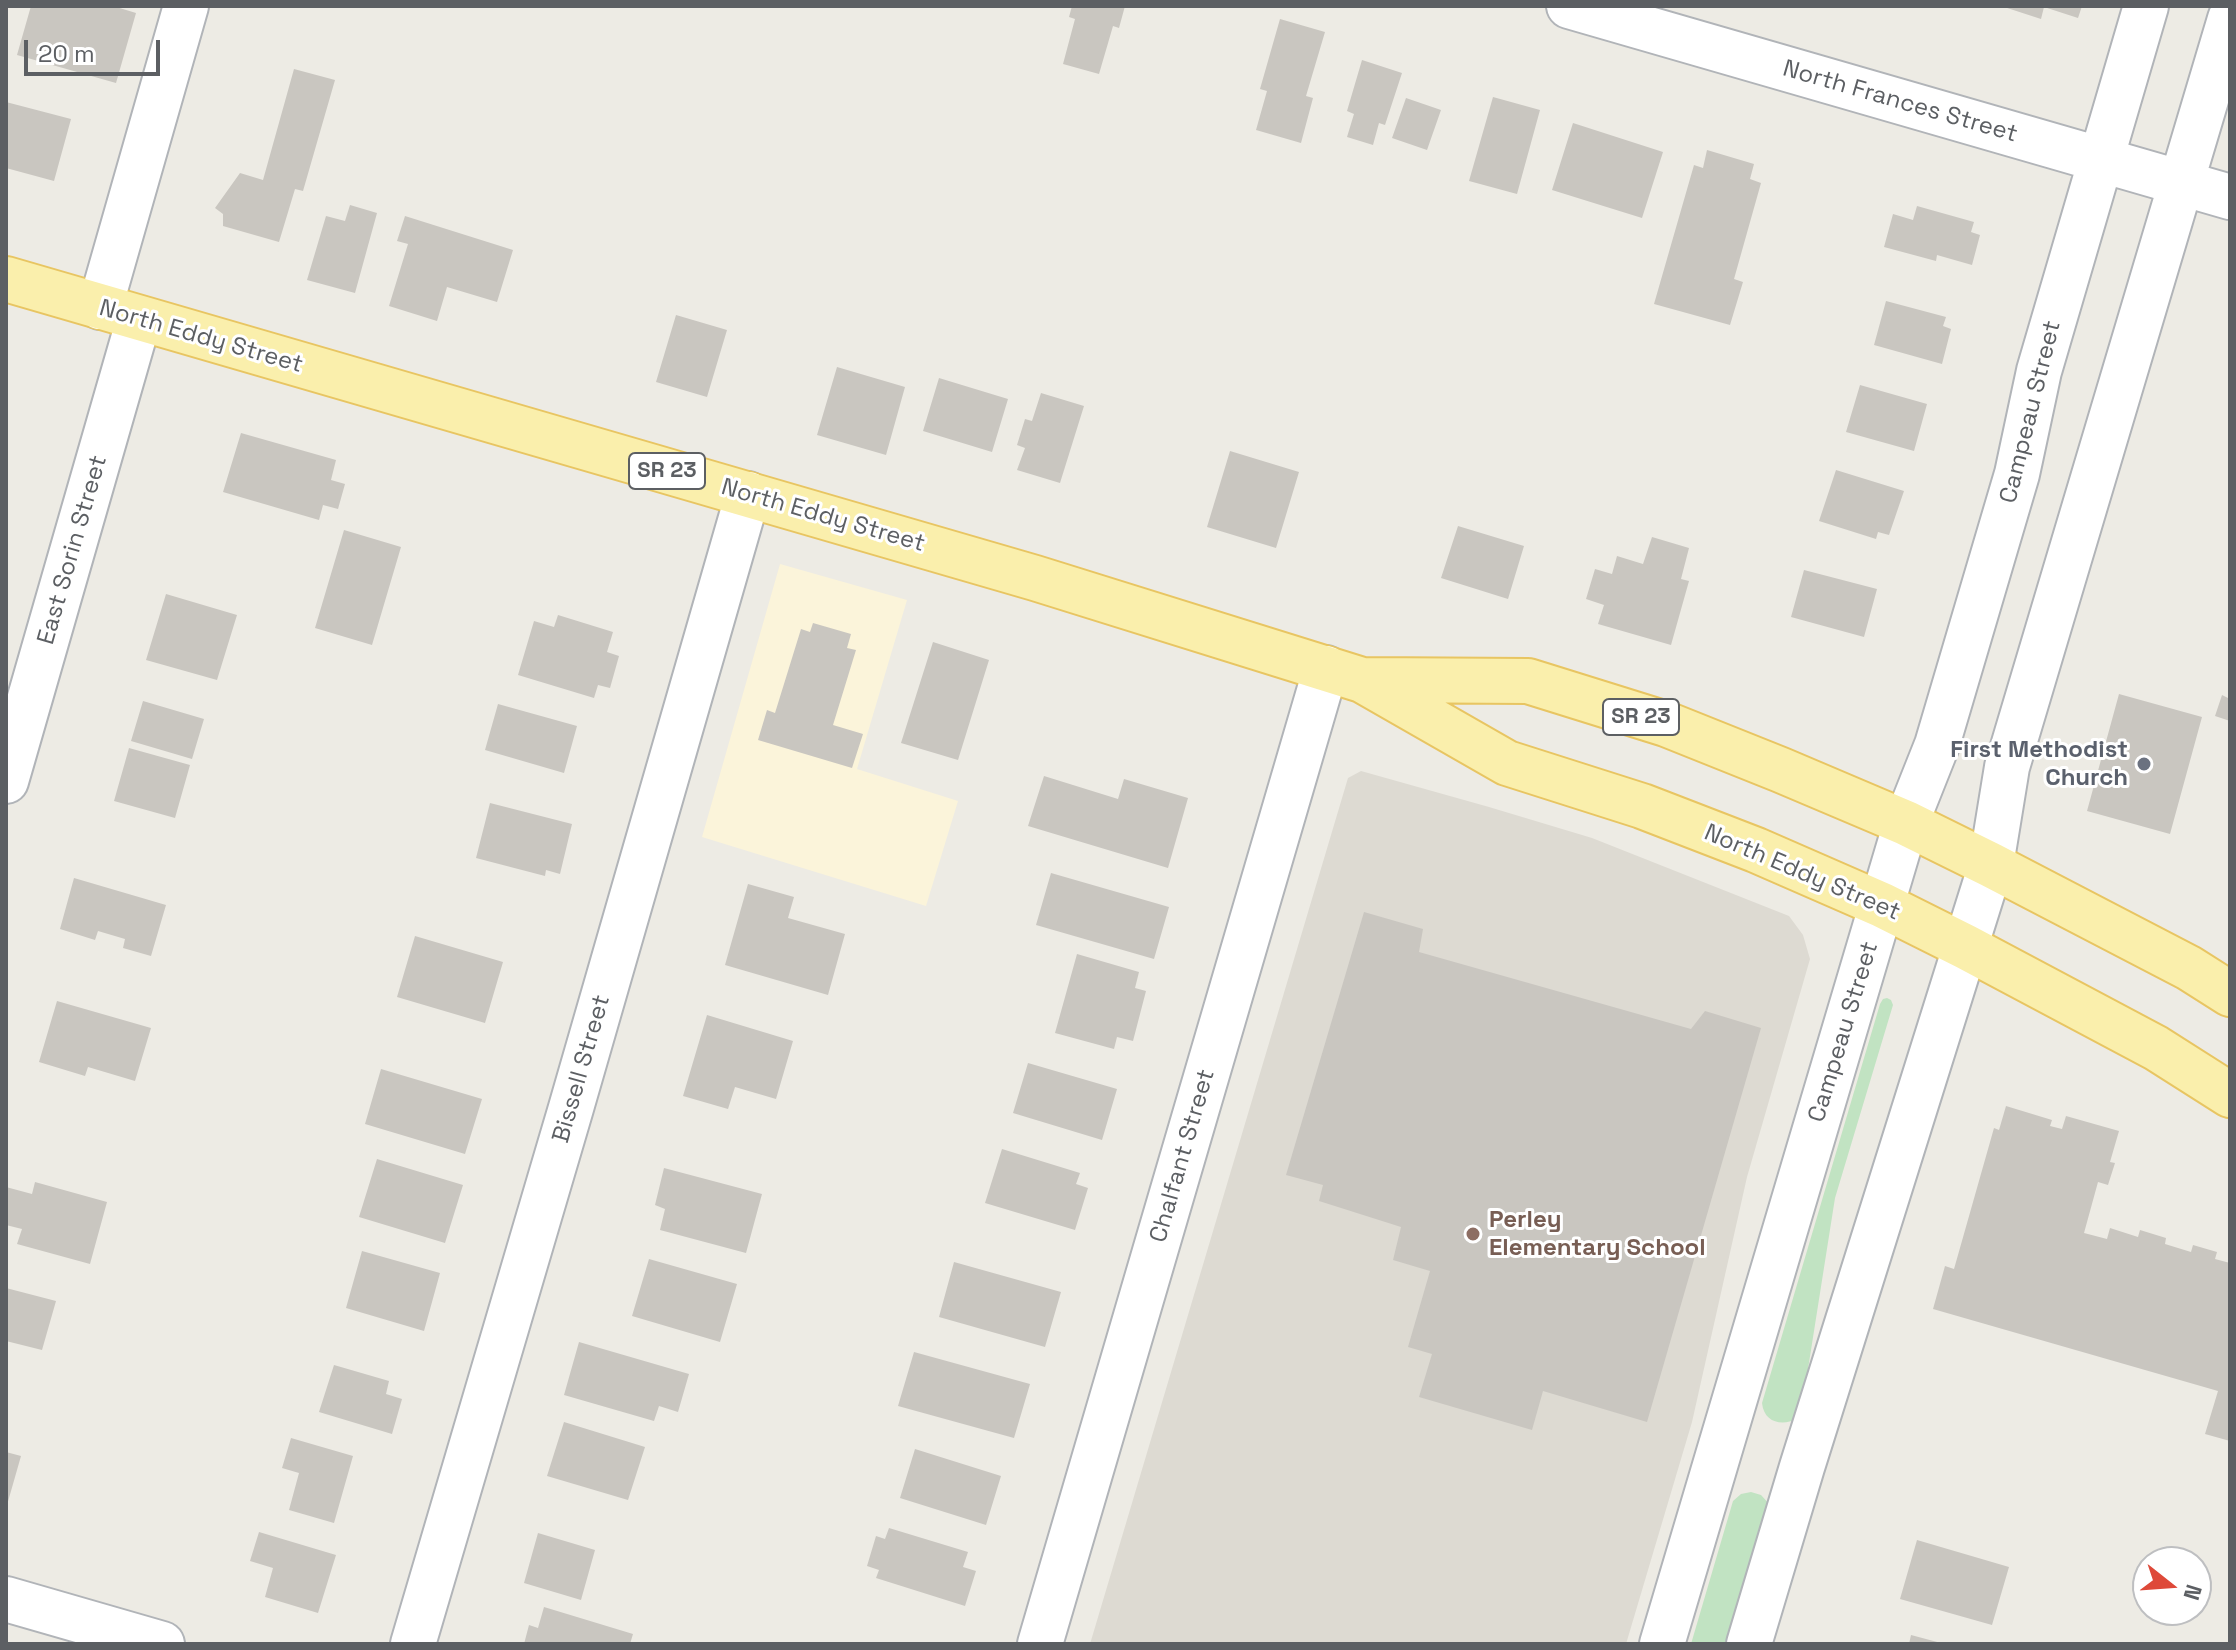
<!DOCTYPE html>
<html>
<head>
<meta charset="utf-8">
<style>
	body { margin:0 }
	#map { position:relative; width:2236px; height:1650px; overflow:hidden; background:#edebe4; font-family:"Space Grotesk",sans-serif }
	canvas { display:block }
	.frame { position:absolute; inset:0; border:8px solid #5c5f63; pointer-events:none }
	.north { position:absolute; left:2132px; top:1546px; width:80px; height:80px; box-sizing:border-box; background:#fff; border:2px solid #bebfc1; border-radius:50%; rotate:107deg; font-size:22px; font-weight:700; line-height:32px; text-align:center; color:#5c5f63 }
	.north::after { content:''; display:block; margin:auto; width:28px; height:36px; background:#de4939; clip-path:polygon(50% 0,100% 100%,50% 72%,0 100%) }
	.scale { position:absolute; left:24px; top:40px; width:136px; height:36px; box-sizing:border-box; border:4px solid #5c5f63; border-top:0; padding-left:10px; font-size:24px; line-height:28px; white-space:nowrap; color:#5c5f63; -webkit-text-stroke:6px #fff; paint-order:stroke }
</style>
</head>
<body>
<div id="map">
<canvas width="2236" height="1650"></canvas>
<div class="frame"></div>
<div class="north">N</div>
<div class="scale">20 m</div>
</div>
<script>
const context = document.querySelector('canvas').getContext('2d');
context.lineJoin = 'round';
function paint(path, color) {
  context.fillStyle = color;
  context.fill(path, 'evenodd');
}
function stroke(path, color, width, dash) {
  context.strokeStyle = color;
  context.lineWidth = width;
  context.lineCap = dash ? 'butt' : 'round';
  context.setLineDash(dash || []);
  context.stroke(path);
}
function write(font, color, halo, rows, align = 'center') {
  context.font = font + ' "Space Grotesk",sans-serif';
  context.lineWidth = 6;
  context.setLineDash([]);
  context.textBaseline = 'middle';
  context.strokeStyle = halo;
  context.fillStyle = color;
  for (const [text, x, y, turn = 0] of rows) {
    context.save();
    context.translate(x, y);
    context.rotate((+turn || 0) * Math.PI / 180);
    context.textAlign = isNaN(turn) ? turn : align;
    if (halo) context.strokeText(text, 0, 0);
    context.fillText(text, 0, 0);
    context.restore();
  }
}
paint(new Path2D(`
	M 780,564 L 907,600 L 857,769 L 958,801 L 926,906 L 702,837 Z`), '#fbf4da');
paint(new Path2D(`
	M 1361,771 L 1489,807 L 1592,838 L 1789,916 L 1803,935 L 1810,959 L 1747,1177 L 1692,1422 L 1626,1644 L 1090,1644 L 1348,778 Z`), '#dddad2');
paint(new Path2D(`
	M 1887,998 L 1891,1000 L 1893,1005 L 1835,1198 L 1802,1407 L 1797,1419 C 1782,1426 1764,1423 1762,1403 L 1880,1004 L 1883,999 Z
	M 1751,1492 L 1761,1495 L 1771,1506 L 1733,1644 L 1691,1644 L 1733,1501 L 1741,1494 Z`), '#c1e3c2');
paint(new Path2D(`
	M 31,6 L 113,6 L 136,13 L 116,83 L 17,55 Z
	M 1072,6 L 1125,6 L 1119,28 L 1113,26 L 1099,74 L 1063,64 L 1075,19 L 1069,17 Z
	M 2001,6 L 2082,6 L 2078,18 L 2044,7 L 2041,19 Z
	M 1280,19 L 1325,32 L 1306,96 L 1313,98 L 1301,143 L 1256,130 L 1267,91 L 1260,89 Z
	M 1362,60 L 1402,73 L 1385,125 L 1379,123 L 1373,145 L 1347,137 L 1354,114 L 1347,111 Z
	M 294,69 L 335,80 L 303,191 L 295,189 L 279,242 L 223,226 L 223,214 L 215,208 L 240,173 L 263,180 Z
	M 1493,97 L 1540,110 L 1517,194 L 1469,181 Z
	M 1406,98 L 1441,110 L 1427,150 L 1392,138 Z
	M 6,102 L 71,119 L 54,181 L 6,168 Z
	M 1573,123 L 1663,152 L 1642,218 L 1552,190 Z
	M 1707,150 L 1754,164 L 1750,179 L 1761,183 L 1734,279 L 1743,282 L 1730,325 L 1654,304 L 1694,165 L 1703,168 Z
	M 350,205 L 377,213 L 355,293 L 307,280 L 326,216 L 345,221 Z
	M 1917,206 L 1974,222 L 1971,232 L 1980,235 L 1972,265 L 1937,255 L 1936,261 L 1884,247 L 1893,214 L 1913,220 Z
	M 405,216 L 513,250 L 497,302 L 447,287 L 437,321 L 389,306 L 408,244 L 397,241 Z
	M 1886,301 L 1946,317 L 1943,326 L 1951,329 L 1942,364 L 1874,345 Z
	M 676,315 L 727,330 L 707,397 L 656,382 Z
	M 837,367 L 905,387 L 886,455 L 817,435 Z
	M 939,378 L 1008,399 L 992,452 L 923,431 Z
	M 1860,385 L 1927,404 L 1914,451 L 1846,432 Z
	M 1041,393 L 1084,406 L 1060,483 L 1017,470 L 1025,448 L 1017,445 L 1025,419 L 1032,421 Z
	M 241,433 L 336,460 L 331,480 L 345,484 L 338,509 L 323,505 L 319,520 L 223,492 Z
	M 1230,451 L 1299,472 L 1276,548 L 1207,527 Z
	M 1836,470 L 1904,491 L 1889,535 L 1878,532 L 1876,539 L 1819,521 Z
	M 1458,526 L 1524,546 L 1508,599 L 1441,578 Z
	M 344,530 L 401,547 L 372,645 L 315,628 Z
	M 1652,537 L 1689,548 L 1681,579 L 1689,581 L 1671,645 L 1598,624 L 1604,605 L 1586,599 L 1595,569 L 1612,574 L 1617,556 L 1643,564 Z
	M 1804,570 L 1877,589 L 1864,637 L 1791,617 Z
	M 166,594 L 237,615 L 217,680 L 146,660 Z
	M 558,615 L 613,632 L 607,652 L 619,656 L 610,688 L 598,685 L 594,698 L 518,675 L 534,621 L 554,627 Z
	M 813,623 L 851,634 L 847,648 L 856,650 L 833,725 L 863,734 L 852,768 L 758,740 L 767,710 L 775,713 L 801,629 L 810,632 Z
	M 933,642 L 989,660 L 958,760 L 901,743 Z
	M 2119,694 L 2202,717 L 2170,834 L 2087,811 Z
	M 2222,695 L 2230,699 L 2230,721 L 2215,716 Z
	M 143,701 L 204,719 L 192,759 L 131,741 Z
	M 498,704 L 577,726 L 564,773 L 485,750 Z
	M 129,748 L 190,765 L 175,818 L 114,801 Z
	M 1044,776 L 1118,799 L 1124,779 L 1188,798 L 1168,868 L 1028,826 Z
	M 490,803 L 572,824 L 560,874 L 546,870 L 545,876 L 476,858 Z
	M 1051,873 L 1169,907 L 1154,959 L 1036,925 Z
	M 74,878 L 166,905 L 151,956 L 123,948 L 125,939 L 98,931 L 95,940 L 60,929 Z
	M 748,884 L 794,897 L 788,918 L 845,934 L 828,995 L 725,965 Z
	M 1364,912 L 1423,929 L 1419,952 L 1691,1029 L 1705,1011 L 1761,1028 L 1647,1422 L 1543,1391 L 1532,1430 L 1419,1397 L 1432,1354 L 1408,1347 L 1430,1271 L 1393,1260 L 1401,1227 L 1319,1201 L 1323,1185 L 1286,1175 Z
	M 415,936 L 503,962 L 485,1023 L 397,997 Z
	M 1077,954 L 1139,972 L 1135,988 L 1146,991 L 1133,1041 L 1117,1037 L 1114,1049 L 1055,1033 Z
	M 57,1001 L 151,1028 L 135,1081 L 88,1067 L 85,1076 L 39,1062 Z
	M 707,1015 L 793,1041 L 776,1099 L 735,1087 L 728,1109 L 683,1096 Z
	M 1028,1063 L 1117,1089 L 1102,1140 L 1013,1113 Z
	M 381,1069 L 482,1099 L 465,1154 L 365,1124 Z
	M 2006,1106 L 2052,1120 L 2050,1126 L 2062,1129 L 2066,1116 L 2119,1131 L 2110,1162 L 2115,1163 L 2108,1185 L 2098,1182 L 2084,1233 L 2107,1239 L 2110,1228 L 2138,1237 L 2140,1230 L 2166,1238 L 2165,1244 L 2191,1252 L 2193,1245 L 2217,1252 L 2215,1259 L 2230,1263 L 2230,1441 L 2205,1434 L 2218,1391 L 1933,1309 L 1945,1266 L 1954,1269 L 1994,1128 L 1999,1130 Z
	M 1002,1149 L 1080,1173 L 1076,1184 L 1088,1188 L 1075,1230 L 985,1203 Z
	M 377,1159 L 463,1185 L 445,1243 L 359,1217 Z
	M 664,1168 L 762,1194 L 746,1253 L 660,1230 L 665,1209 L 655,1205 Z
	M 35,1182 L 107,1202 L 90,1264 L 17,1244 L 22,1229 L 6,1225 L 6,1187 L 32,1194 Z
	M 362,1251 L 440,1273 L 424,1331 L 346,1308 Z
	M 649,1259 L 737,1284 L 720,1342 L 632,1316 Z
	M 954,1262 L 1061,1292 L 1045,1347 L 939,1317 Z
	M 6,1288 L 56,1301 L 42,1350 L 6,1341 Z
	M 579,1342 L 689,1374 L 678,1412 L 659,1406 L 654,1421 L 564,1395 Z
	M 914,1352 L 1030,1384 L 1014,1438 L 898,1406 Z
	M 334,1365 L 389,1381 L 386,1394 L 402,1399 L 392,1434 L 319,1412 Z
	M 564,1422 L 645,1447 L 628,1500 L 547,1476 Z
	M 291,1438 L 353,1456 L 334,1523 L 289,1510 L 299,1473 L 282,1468 Z
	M 915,1449 L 1001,1476 L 986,1525 L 900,1498 Z
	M 6,1452 L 21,1456 L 7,1505 L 6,1505 Z
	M 889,1528 L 968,1552 L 963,1567 L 976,1571 L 965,1606 L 876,1578 L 879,1570 L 867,1566 L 876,1536 L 885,1539 Z
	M 259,1532 L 336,1555 L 318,1613 L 265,1597 L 273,1568 L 250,1561 Z
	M 538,1533 L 595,1550 L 581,1600 L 524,1583 Z
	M 1917,1540 L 2009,1567 L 1992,1625 L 1900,1599 Z
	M 544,1607 L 633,1634 L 630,1644 L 524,1644 L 529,1625 L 538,1628 Z
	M 1911,1635 L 1941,1643 L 1941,1644 L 1909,1644 Z`), '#c9c6c0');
const minor = new Path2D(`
	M 1569,6 L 2230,197
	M 100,307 L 186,6
	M 6,781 L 139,319
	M 6,1599 L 162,1644
	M 413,1644 L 571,1108 L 748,494
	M 1040,1644 L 1326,668
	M 1662,1644 L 1906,823 L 1937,745 L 2017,474 L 2039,371 L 2146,6
	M 1749,1644 L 1802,1467 L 1991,865 L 2007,767 L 2230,19`);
const major = new Path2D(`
	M 6,279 L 1035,578 L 1362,680 L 1507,763 L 1642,806 L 1756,850 L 1882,905 L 1966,947 L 2156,1048 L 2230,1095
	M 1365,680 L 1528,681 L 1666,724 L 1781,770 L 1906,823 L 1991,865 L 2189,968 L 2230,994`);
stroke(minor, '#b1b4b8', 48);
stroke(major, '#e8c562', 48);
stroke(minor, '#fff', 44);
stroke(major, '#faefac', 44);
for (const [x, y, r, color] of [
	[2144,764,8,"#6b7280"],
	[1473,1234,8,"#8d6e63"]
]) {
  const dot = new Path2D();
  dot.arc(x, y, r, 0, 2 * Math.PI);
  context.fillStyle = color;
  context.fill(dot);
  stroke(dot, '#fff', 3);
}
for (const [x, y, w] of [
	[667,471,76],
	[1641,717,76]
]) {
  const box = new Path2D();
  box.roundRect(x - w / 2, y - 18, w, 36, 6);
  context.fillStyle = '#fff';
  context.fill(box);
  stroke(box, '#5c5f63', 2);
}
write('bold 22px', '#5c5f63', null, [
	["SR 23",667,471],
	["SR 23",1641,717]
]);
write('24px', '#5c5f63', '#fff', [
	["North Frances Street",1900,102,16],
	["North Eddy Street",201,337,16],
	["Campeau Street",2031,412,-76],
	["North Eddy Street",823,516,16],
	["East Sorin Street",73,550,-74],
	["North Eddy Street",1802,873,23],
	["Campeau Street",1844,1032,-73],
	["Bissell Street",582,1069,-74],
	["Chalfant Street",1183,1156,-74]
]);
write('bold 24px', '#5b616d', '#fff', [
	["First Methodist",2128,750],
	["Church",2128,778]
], 'right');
write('bold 24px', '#785e54', '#fff', [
	["Perley",1489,1220],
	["Elementary School",1489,1248]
], 'left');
</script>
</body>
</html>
